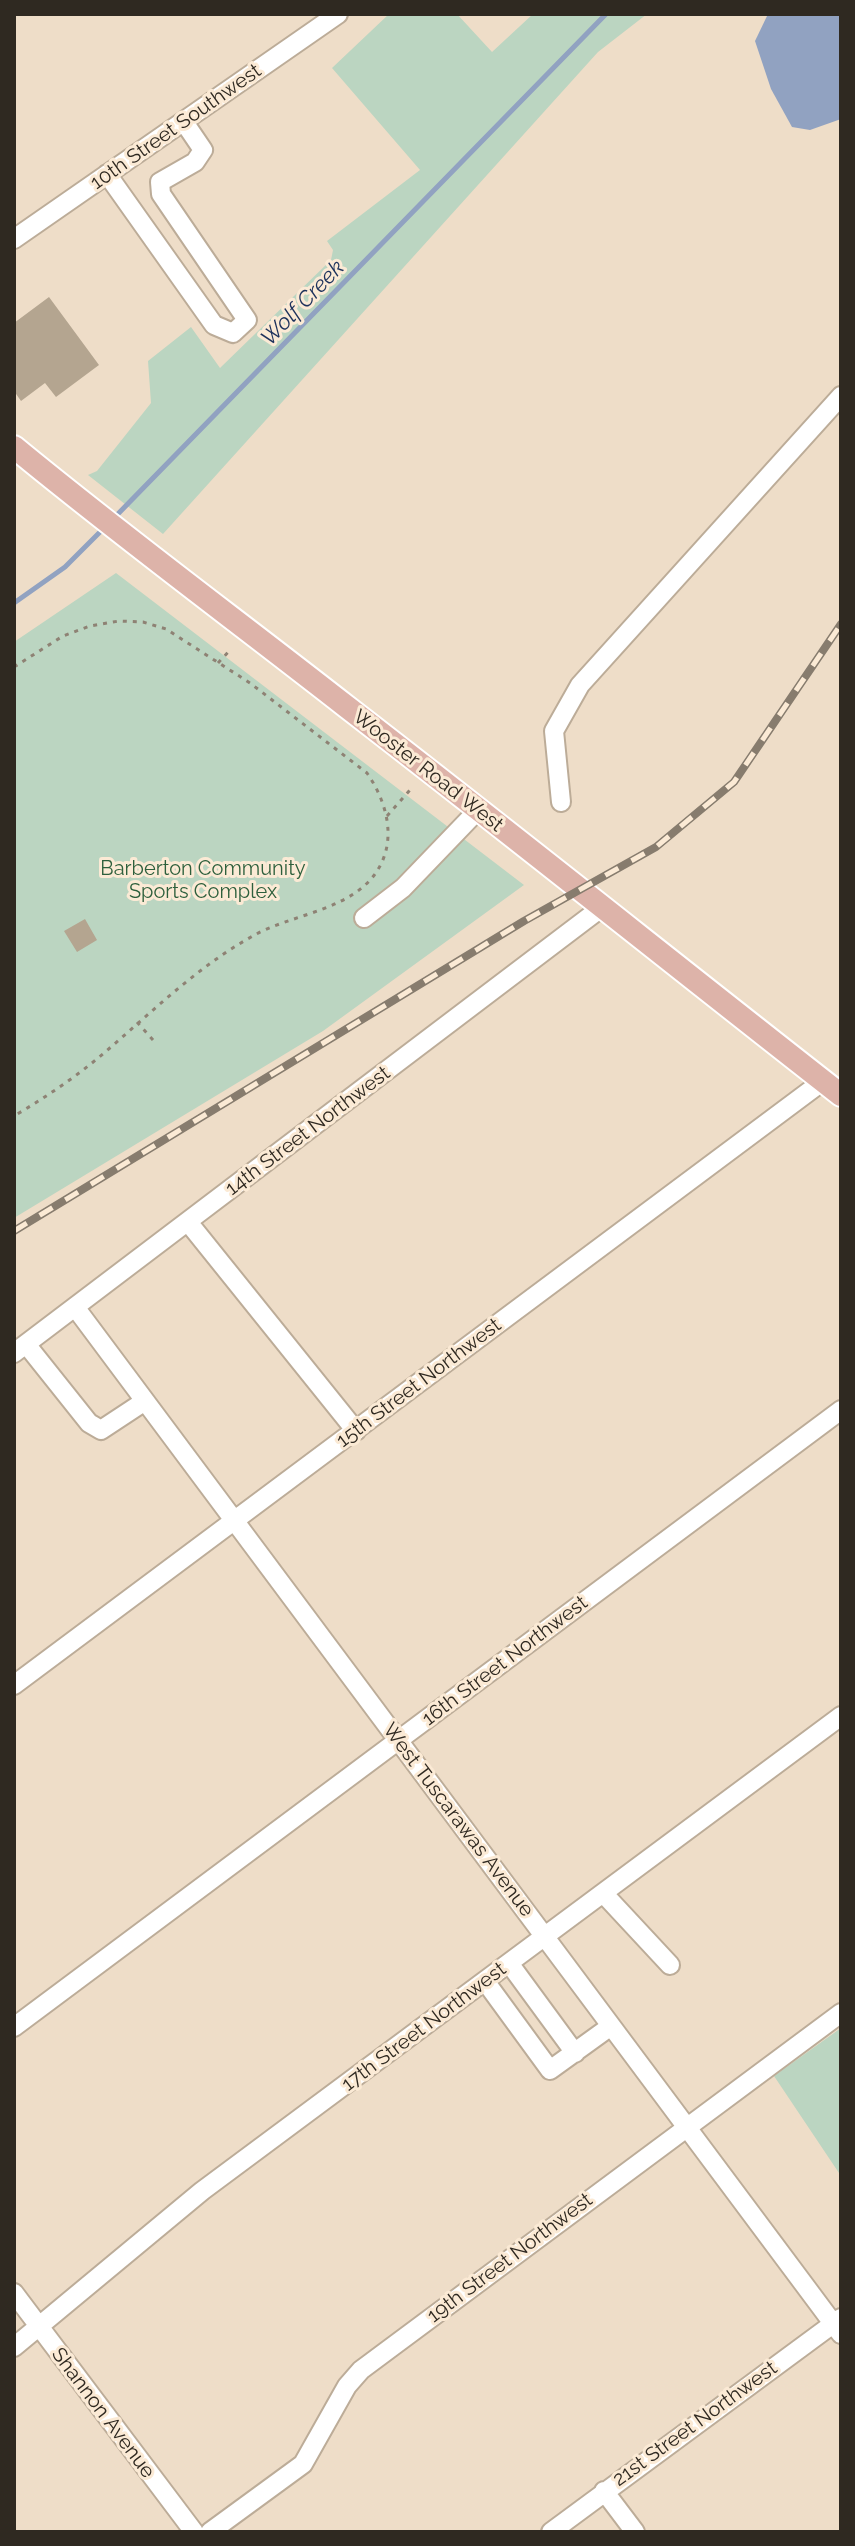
<!DOCTYPE html>
<html>
<head>
<meta charset="utf-8">
<style>
	body { margin:0 }
	#map { position:relative; width:855px; height:2546px; overflow:hidden; background:#eeddc8; font-family:Raleway,sans-serif }
	canvas { display:block }
	.frame { position:absolute; inset:0; border:16px solid #2f2921; pointer-events:none }
</style>
</head>
<body>
<div id="map">
<canvas width="855" height="2546"></canvas>
<div class="frame"></div>
</div>
<script>
const context = document.querySelector('canvas').getContext('2d');
context.lineJoin = 'round';
function paint(path, color) {
  context.fillStyle = color;
  context.fill(path, 'evenodd');
}
function stroke(path, color, width, dash) {
  context.strokeStyle = color;
  context.lineWidth = width;
  context.lineCap = dash ? 'butt' : 'round';
  context.setLineDash(dash || []);
  context.stroke(path);
}
function write(font, color, halo, rows, align = 'center') {
  context.font = font + ' Raleway,sans-serif';
  context.lineWidth = 6;
  context.setLineDash([]);
  context.textBaseline = 'middle';
  context.strokeStyle = halo;
  context.fillStyle = color;
  for (const [text, x, y, turn = 0] of rows) {
    context.save();
    context.translate(x, y);
    context.rotate((+turn || 0) * Math.PI / 180);
    context.textAlign = isNaN(turn) ? turn : align;
    if (halo) context.strokeText(text, 0, 0);
    context.fillText(text, 0, 0);
    context.restore();
  }
}
paint(new Path2D(`
	M 389,14 L 457,14 L 492,52 L 533,14 L 647,14 L 598,52 L 163,534 L 88,475 L 97,471 L 151,403 L 148,361 L 191,327 L 220,368 L 331,260 L 333,250 L 327,241 L 420,170 L 332,68 Z
	M 116,573 L 524,885 L 323,1031 L 14,1218 L 14,642 Z
	M 841,2028 L 841,2176 L 774,2076 Z`), '#bbd5c1');
paint(new Path2D(`
	M 768,14 L 841,14 L 841,119 L 810,130 L 792,127 L 771,89 L 755,41 Z`), '#91a2c1');
stroke(new Path2D(`
	M 112,520 L 606,14
	M 14,603 L 65,567 L 105,527`), '#91a2c1', 5);
paint(new Path2D(`
	M 49,297 L 99,365 L 56,397 L 45,383 L 21,401 L 14,391 L 14,323 Z
	M 85,919 L 97,940 L 77,952 L 64,931 Z`), '#b4a590');
const minor = new Path2D(`
	M 107,174 L 214,325 L 233,333 L 247,320 L 161,194 L 160,182 L 195,162 L 203,150 L 184,122
	M 14,239 L 338,14
	M 561,802 L 554,731 L 580,685 L 841,396
	M 364,918 L 403,888 L 478,810
	M 188,1222 L 356,1431
	M 75,1307 L 841,2334
	M 26,1344 L 89,1423 L 101,1430 L 145,1401
	M 14,1353 L 601,908
	M 14,1685 L 823,1081
	M 603,1893 L 670,1965
	M 509,1963 L 575,2053
	M 485,1981 L 550,2070 L 611,2026
	M 14,2027 L 841,1410
	M 14,2293 L 194,2532
	M 14,2347 L 202,2191 L 841,1716
	M 604,2491 L 635,2532
	M 210,2532 L 303,2464 L 347,2386 L 361,2370 L 841,2013
	M 551,2532 L 841,2318`);
const major = new Path2D(`
	M 14,447 C 123,537 236,620 347,707 C 513,835 676,966 841,1095`);
stroke(minor, '#bcac98', 22);
stroke(major, '#fff', 26);
stroke(new Path2D(`
	M 218,663 L 231,649
	M 14,667 L 63,636 L 90,626 L 119,621 L 143,622 L 166,629 L 250,683 L 367,773 C 385,799 396,834 381,864 C 358,911 291,913 251,937 C 196,968 152,1012 104,1053 C 76,1077 46,1097 14,1116
	M 387,816 L 410,790
	M 137,1022 L 154,1041`), '#8e8274', 3, [4, 6]);
stroke(minor, '#fff', 18);
stroke(major, '#ddb3a9', 22);
const rail = new Path2D(`
	M 14,1231 L 524,921 L 656,847 L 734,782 L 841,624`);
stroke(rail, '#877c6e', 8);
stroke(rail, '#fbead5', 5, [15]);
write('20px', '#2f2921', '#fbead5', [
	["10th Street Southwest",176,127,-35],
	["Wooster Road West",428,771,38],
	["14th Street Northwest",308,1131,-37],
	["15th Street Northwest",419,1383,-37],
	["16th Street Northwest",505,1661,-37],
	["West Tuscarawas Avenue",458,1820,53],
	["17th Street Northwest",424,2027,-37],
	["19th Street Northwest",510,2258,-37],
	["Shannon Avenue",103,2413,53],
	["21st Street Northwest",695,2424,-36]
]);
write('20px', '#2d5f3c', '#fbead5', [
	["Barberton Community",203,869],
	["Sports Complex",203,892]
]);
write('italic 22px', '#1d325c', '#fbead5', [
	["Wolf Creek",303,303,-46]
]);
</script>
</body>
</html>
